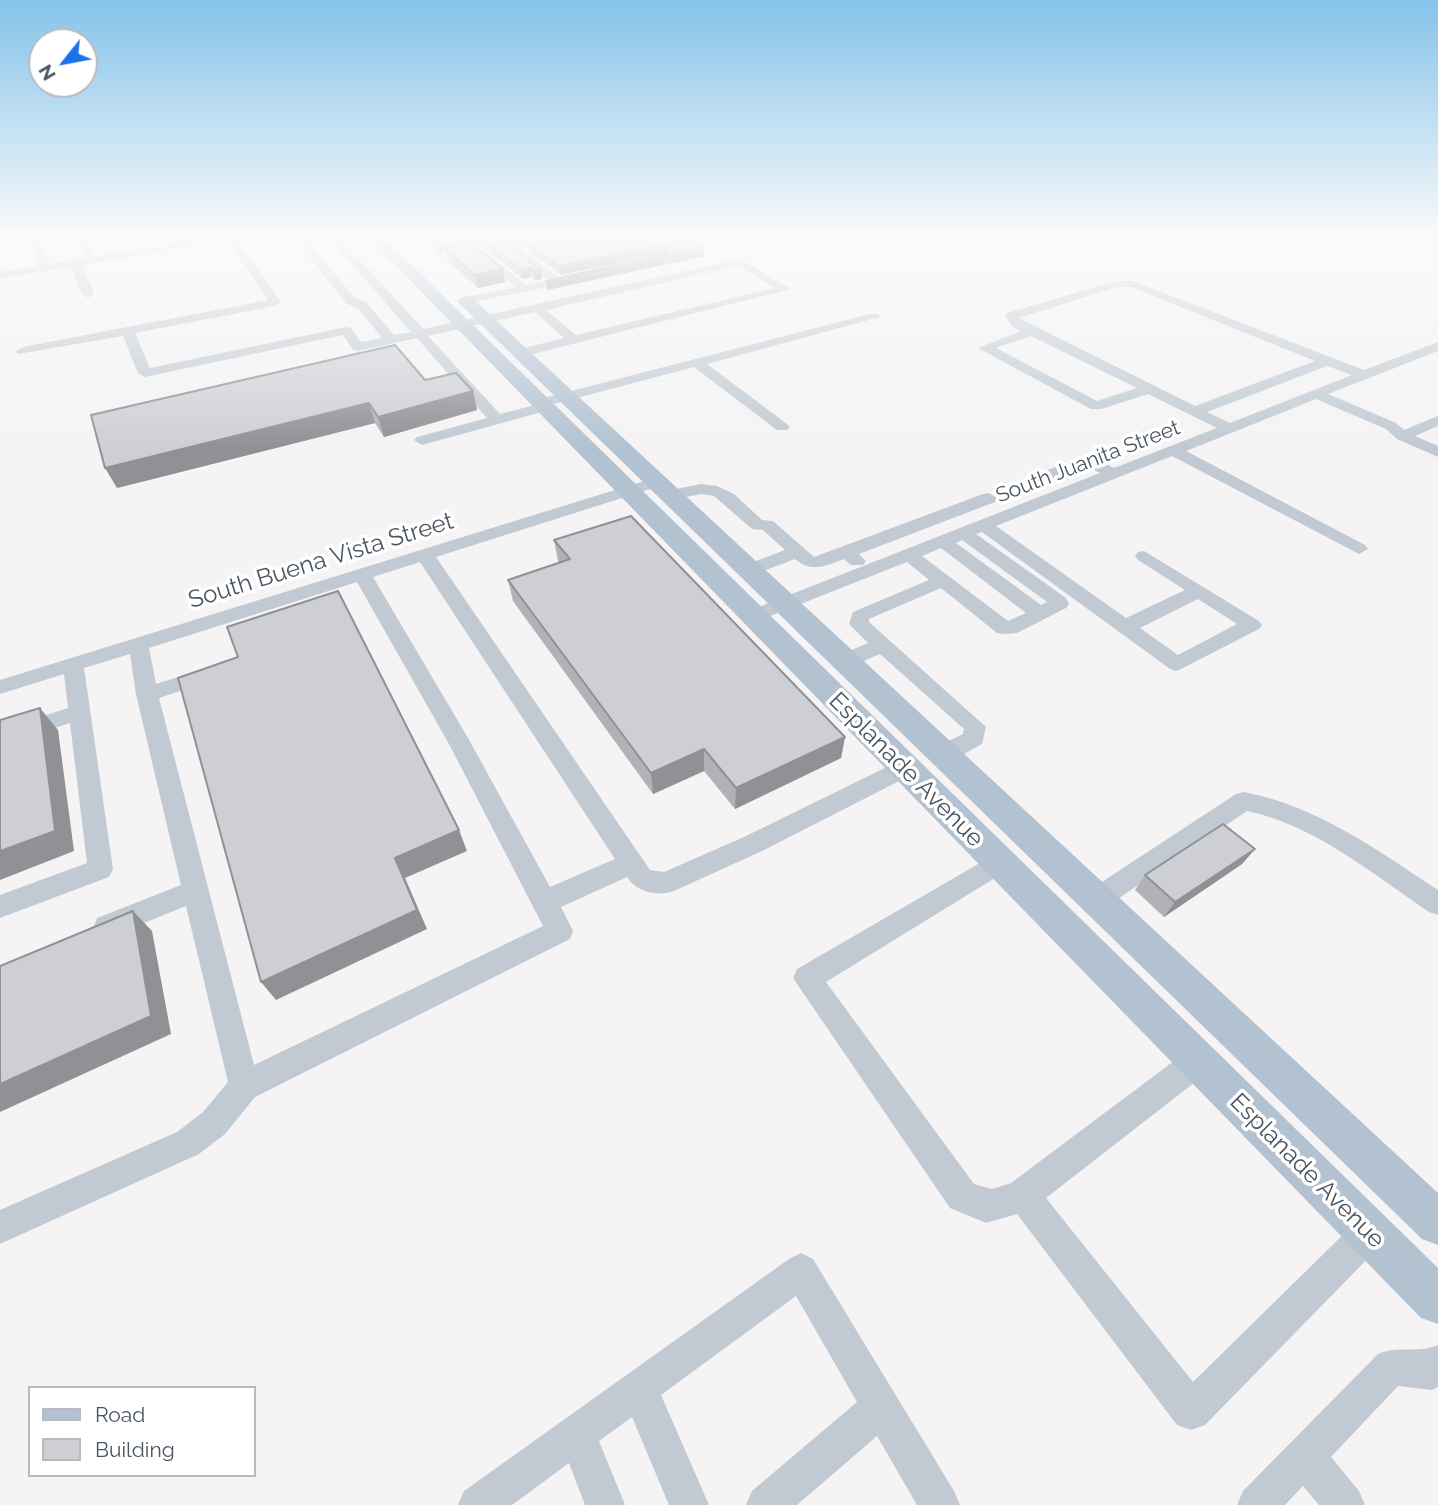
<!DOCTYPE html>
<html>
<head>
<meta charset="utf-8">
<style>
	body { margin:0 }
	#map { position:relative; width:1438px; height:1505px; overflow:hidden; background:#f5f3f3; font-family:Raleway,sans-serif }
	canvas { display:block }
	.legend { position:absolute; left:28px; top:1386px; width:228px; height:91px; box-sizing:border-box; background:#fff; border:2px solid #b7bbc0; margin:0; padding:9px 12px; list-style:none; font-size:21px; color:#4a5661 }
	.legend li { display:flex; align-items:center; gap:14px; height:35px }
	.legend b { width:35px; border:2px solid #b7bbc0 }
	.north { position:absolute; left:28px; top:28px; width:70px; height:70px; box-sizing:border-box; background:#fff; border:2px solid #b7bbc0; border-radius:50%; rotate:239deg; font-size:19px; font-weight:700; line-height:28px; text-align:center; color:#4a5661 }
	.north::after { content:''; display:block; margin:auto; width:24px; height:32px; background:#1a73e8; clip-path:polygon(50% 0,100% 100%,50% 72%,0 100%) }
</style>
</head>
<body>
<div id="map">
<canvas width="1438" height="1505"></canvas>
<ul class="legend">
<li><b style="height:9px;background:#b3c2d1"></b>Road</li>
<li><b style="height:19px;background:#cdcfd5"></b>Building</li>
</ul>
<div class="north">N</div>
</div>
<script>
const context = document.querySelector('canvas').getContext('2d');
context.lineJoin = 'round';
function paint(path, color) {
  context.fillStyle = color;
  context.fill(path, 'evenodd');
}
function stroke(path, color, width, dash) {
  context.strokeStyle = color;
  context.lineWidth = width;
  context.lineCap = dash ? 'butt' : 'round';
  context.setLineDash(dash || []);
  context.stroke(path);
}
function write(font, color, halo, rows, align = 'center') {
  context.font = font + ' Raleway,sans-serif';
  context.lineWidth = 7;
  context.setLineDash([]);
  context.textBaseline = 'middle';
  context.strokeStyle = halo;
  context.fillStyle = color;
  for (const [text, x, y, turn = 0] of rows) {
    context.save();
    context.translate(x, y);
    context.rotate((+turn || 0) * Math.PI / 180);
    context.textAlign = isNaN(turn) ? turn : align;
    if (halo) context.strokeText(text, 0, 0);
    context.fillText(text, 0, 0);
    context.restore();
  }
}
paint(new Path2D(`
	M 79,238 L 89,238 L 94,256 L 206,238 L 236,238 L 281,302 L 275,306 L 135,333 L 150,368 L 346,327 L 351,328 L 361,342 L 382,338 L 358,308 L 347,304 L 294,238 L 304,238 L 355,298 L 366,302 L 394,335 L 411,332 L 329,238 L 340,238 L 423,329 L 740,259 L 791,289 L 521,357 L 516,356 L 516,350 L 564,338 L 535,312 L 428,336 L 500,414 L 535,405 L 536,400 L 870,314 L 878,314 L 880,317 L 707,364 L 787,424 L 790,427 L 787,430 L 777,430 L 694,367 L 550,405 L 549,410 L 422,445 L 414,440 L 417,437 L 487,418 L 417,338 L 358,351 L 353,350 L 343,335 L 145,377 L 138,373 L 123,336 L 18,354 L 16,351 L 23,347 L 268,300 L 227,240 L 82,265 L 94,294 L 88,298 L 82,294 L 71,267 L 0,278 L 0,272 L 37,266 L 33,241 L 38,238 L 43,241 L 48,264 L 84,258 ZM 738,266 L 775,288 L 576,335 L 546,310 Z
	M 457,238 L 468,238 L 526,285 L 548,280 L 496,238 L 507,238 L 560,278 L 574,275 L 580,278 L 558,285 L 462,304 L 462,298 L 515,287 Z
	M 655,238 L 667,238 L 692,254 L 662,261 L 662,257 L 678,253 Z
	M 1133,281 L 1364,370 L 1438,342 L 1438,351 L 1328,394 L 1396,423 L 1404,430 L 1438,416 L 1438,426 L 1415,436 L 1438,446 L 1438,457 L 1397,439 L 1386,429 L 1316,399 L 1186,451 L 1365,545 L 1368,549 L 1359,554 L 1172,456 L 996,526 L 1126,618 L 1185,590 L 1138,560 L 1135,556 L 1138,552 L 1144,551 L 1259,621 L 1262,625 L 1259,629 L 1177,671 L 1170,669 L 982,532 L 976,534 L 1066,598 L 1069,604 L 1066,608 L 1017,633 L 1004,634 L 997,633 L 941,588 L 869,619 L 869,622 L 986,727 L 982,744 C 968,751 952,764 936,759 L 933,753 L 936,747 L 963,734 L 964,729 L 880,654 L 852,666 L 838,666 L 835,661 L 838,656 L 868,643 L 849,624 L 853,612 L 929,580 L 907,562 L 760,620 L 746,620 L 743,616 L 746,612 L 1100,473 L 1086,466 L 1038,484 L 1032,482 L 1030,479 L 1032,476 L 1087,455 L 1114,468 L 1217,428 L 1148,394 L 1101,409 L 1091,409 L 978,348 L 1021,331 L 1013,327 L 1005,316 L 1007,313 L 1112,282 ZM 1117,287 L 1131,287 L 1315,361 L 1195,406 L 1019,318 ZM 1031,336 L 1137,388 L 1097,401 L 996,348 ZM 1327,366 L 1352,375 L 1230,423 L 1207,412 ZM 962,540 L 1047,602 L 1041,605 L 956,543 ZM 941,548 L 1026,613 L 1008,621 L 922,556 ZM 1198,599 L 1237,624 L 1178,655 L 1140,628 Z
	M 657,477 L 663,479 L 665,482 L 663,485 L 436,557 L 650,870 L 664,872 L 744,837 L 897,762 L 905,759 L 913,762 L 917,768 L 913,774 L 762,851 L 674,891 C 658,897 636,892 627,877 L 561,907 L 573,931 L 570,939 L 255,1097 L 225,1134 L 199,1154 L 0,1244 L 0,1210 L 177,1132 L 203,1112 L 228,1082 L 186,906 L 107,938 L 97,934 L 94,926 L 97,918 L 181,885 L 136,694 L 130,654 L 84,668 L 113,869 L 109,877 L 0,918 L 0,895 L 87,863 L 70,723 L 0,746 L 0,730 L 68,708 L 64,674 L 0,694 L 0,680 ZM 420,562 L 615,859 L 550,887 L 468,738 L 373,577 ZM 357,582 L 449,744 L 543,926 L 254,1065 L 159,698 L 216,679 L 219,674 L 216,669 L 209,667 L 156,684 L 149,648 Z
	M 701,484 L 717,486 L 734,494 L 762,520 L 773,521 L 814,557 L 983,494 L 989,493 L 997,498 L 995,502 L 859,554 L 866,561 L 863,565 L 851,565 L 844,559 C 826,566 811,573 795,559 L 750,576 L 743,574 L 741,570 L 743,566 L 785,550 L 763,530 L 752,529 L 714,496 L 701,494 L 672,500 L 664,495 L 666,491 Z
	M 1244,792 C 1317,806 1377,850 1438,890 L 1438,915 L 1429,912 C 1373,874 1314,825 1247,811 L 1106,907 L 1097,910 L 1088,907 L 1084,899 L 1088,891 L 1236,794 Z
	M 999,852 L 1008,856 L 1012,863 L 1008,870 L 826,982 L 974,1184 L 992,1189 L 1011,1183 L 1186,1052 L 1197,1047 L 1208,1052 L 1212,1062 L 1208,1072 L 1046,1198 L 1193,1382 L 1357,1221 L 1369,1216 L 1381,1221 L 1386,1233 L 1381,1245 L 1205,1425 L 1191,1430 L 1177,1425 L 1017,1214 L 986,1223 L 950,1208 L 793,978 L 797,969 Z
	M 801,1253 L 813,1259 L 954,1491 L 960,1505 L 917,1505 L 877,1436 L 797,1505 L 746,1505 L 752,1491 L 857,1402 L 796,1296 L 661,1395 L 709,1505 L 669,1505 L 632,1417 L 599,1441 L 625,1505 L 585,1505 L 569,1463 L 512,1505 L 458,1505 L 464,1491 L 789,1259 Z
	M 1438,1345 L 1438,1387 L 1432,1390 L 1398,1386 L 1331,1457 L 1359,1491 L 1365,1505 L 1319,1505 L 1303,1486 L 1285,1505 L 1237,1505 L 1243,1491 L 1378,1354 C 1398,1345 1418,1354 1438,1345 Z`), '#c1cad2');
paint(new Path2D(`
	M 369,238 L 384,238 L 1438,1268 L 1438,1324 L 1421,1318 Z
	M 466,296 L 472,298 L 1438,1193 L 1438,1245 L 1422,1239 L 460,304 L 458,301 L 460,298 Z`), '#b3c2d1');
paint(new Path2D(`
	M 423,238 L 460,238 L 462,245 L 503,269 L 505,282 L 478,288 L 447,260 L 445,251 L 443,251 L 441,255 Z
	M 471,238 L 501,238 L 541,270 L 542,279 L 535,280 L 531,277 L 523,279 Z
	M 511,238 L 662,238 L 670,243 L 670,252 L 561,275 Z
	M 671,238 L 687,238 L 704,247 L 704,256 L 547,290 L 546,281 L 688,249 Z
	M 425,380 L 473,391 L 477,410 L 384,437 L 375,423 L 117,488 Z
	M 554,540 L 845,737 L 841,758 L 735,809 L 704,771 L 653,794 L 513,601 L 508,580 L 559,563 L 558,561 Z
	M 1255,849 L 1242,864 L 1164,917 L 1135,890 L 1145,875 Z`), '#b0b2b7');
paint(new Path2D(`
	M 461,239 L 463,247 L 445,248 L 445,251 L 443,251 L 441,255 L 439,246 L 442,243 Z
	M 670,243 L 670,252 L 561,275 L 559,266 Z
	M 704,247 L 704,256 L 547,290 L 546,281 Z
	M 530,268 L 531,277 L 523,279 L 521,270 Z
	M 503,269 L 505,282 L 478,288 L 475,275 Z
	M 541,270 L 542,279 L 535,280 L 534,271 Z
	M 473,391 L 477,410 L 384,437 L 378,417 Z
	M 369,403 L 375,423 L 117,488 L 105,468 Z
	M 40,708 L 58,730 L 74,851 L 0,880 L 0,851 Z
	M 845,737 L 841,758 L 735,809 L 736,788 Z
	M 704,749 L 704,771 L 653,794 L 651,773 Z
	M 459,830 L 467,851 L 405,878 L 427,929 L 276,1000 L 261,982 L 395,858 Z
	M 1255,849 L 1242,864 L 1164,917 L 1175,902 Z
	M 133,911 L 152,931 L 171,1034 L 0,1112 L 0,1084 Z`), '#909195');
const building = new Path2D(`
	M 430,238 L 460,238 L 461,239 L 442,243 L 439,246 Z
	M 480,238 L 501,238 L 541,270 L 534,271 L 530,268 L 521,270 Z
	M 521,238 L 662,238 L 670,243 L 559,266 Z
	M 684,238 L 687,238 L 704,247 L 546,281 L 692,248 L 694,245 Z
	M 472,244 L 503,269 L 475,275 L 445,248 Z
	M 395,345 L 425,380 L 456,373 L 473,391 L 378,417 L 369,403 L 105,468 L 91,415 Z
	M 631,516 L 845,737 L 736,788 L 704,749 L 651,773 L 508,580 L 570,559 L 554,540 Z
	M 338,591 L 459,830 L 395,858 L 417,910 L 261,982 L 178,678 L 238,657 L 227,627 Z
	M 40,708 L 55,831 L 0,851 L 0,720 Z
	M 1223,824 L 1255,849 L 1175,902 L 1145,875 Z
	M 133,911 L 151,1016 L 0,1084 L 0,966 Z`);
paint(building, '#cdcfd5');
stroke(building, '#909195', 2);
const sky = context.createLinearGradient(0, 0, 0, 448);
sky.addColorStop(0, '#85c3ea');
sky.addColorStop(0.53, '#fafafa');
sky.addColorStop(1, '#fafafa00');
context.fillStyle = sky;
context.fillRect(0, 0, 1438, 448);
write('21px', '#4a5661', '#fff', [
	["South Juanita Street",1088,462,-21]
]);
write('24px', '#4a5661', '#fff', [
	["South Buena Vista Street",321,561,-17],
	["Esplanade Avenue",906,770,45],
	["Esplanade Avenue",1307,1171,45]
]);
</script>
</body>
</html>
